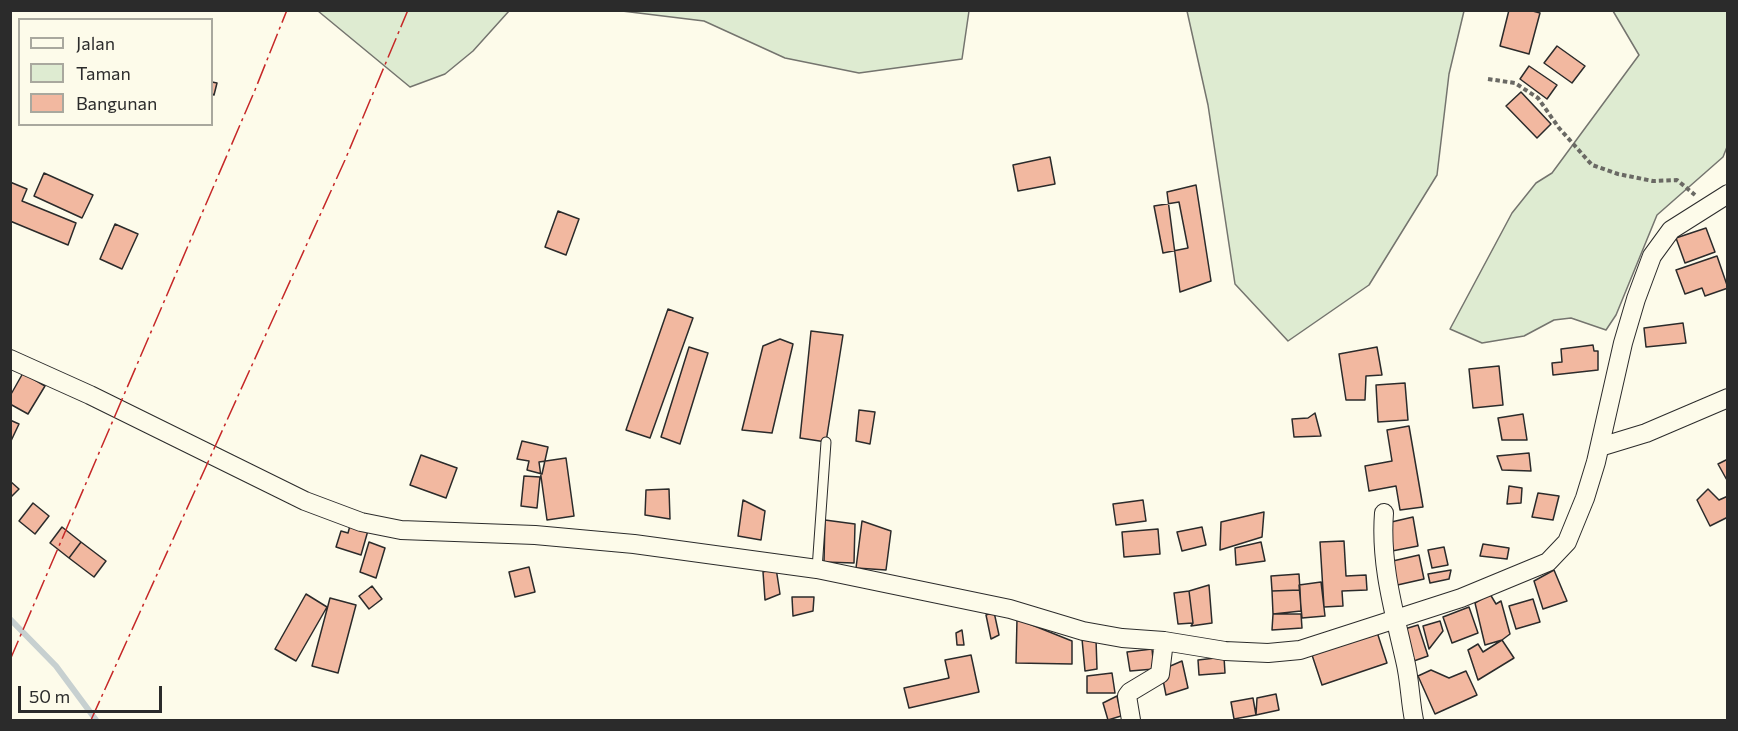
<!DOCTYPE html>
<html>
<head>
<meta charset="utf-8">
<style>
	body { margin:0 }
	#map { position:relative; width:1738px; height:731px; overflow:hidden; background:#fdfbea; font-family:Commissioner,sans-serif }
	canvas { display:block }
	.frame { position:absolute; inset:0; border:12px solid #2b2b2b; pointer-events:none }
	.legend { position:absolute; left:18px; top:18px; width:195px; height:108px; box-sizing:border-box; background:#fdfbea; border:2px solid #a9a89e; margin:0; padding:8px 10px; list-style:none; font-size:18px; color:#2b2b2b }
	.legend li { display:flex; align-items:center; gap:12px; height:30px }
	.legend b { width:30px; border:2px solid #a9a89e }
	.scale { position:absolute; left:18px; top:686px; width:144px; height:27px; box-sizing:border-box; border:3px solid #2b2b2b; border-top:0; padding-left:8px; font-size:18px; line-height:21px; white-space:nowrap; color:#2b2b2b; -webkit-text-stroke:4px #fdfbea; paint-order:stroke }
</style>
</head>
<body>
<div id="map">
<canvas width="1738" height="731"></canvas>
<div class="frame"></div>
<ul class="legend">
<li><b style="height:8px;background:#fdfbea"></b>Jalan</li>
<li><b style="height:16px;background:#deebd1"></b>Taman</li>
<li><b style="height:16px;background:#f2b8a0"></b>Bangunan</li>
</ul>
<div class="scale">50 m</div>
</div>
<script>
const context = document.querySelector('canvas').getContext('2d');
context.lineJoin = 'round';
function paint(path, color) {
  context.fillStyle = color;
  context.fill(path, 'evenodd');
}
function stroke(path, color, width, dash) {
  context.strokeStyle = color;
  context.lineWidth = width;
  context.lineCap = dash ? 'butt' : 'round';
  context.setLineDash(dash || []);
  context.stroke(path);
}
const green = new Path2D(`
	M 318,11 L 509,11 L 473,51 L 445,74 L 410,87 Z
	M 622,11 L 969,11 L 962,59 L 859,73 L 785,58 L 704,21 Z
	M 1187,11 L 1464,11 L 1449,74 L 1437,175 L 1369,285 L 1288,341 L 1235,284 L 1208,105 Z
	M 1613,11 L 1727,11 L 1727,147 L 1723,157 L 1657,215 L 1616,315 L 1606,330 L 1571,318 L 1554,320 L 1524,336 L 1482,343 L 1450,329 L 1512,213 L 1536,183 L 1552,173 L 1639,55 Z`);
paint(green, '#deebd1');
stroke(green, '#74746e', 1.5);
stroke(new Path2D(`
	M 10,619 L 56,666 L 96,720`), '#c7d0d0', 6);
const building = new Path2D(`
	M 1509,10 L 1529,10 L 1540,13 L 1529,54 L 1500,46 Z
	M 1557,46 L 1585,66 L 1572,83 L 1544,63 Z
	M 1529,66 L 1557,85 L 1547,99 L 1520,79 Z
	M 212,82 L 217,83 L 214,95 L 212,94 Z
	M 1521,92 L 1551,124 L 1537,138 L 1506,106 Z
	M 1050,157 L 1055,184 L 1018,191 L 1013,165 Z
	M 44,173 L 93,195 L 82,218 L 34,196 Z
	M 10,182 L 27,189 L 22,201 L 76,223 L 68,245 L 10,221 Z
	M 1196,185 L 1211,281 L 1180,292 L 1167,192 Z
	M 1179,202 L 1188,248 L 1163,253 L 1154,206 Z
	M 558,211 L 579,219 L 566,255 L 545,247 Z
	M 115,224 L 138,234 L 122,269 L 100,259 Z
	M 1706,228 L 1715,252 L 1685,263 L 1676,238 Z
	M 1717,256 L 1728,288 L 1705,296 L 1702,288 L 1685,294 L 1676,270 Z
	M 668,309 L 693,318 L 650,438 L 626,430 Z
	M 1683,323 L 1686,343 L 1646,347 L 1644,328 Z
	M 811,331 L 843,335 L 826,442 L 800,438 Z
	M 780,339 L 793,344 L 772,433 L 742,430 L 763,346 Z
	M 1593,345 L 1594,351 L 1598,351 L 1598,370 L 1553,375 L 1552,363 L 1562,362 L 1561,349 Z
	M 689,347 L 708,353 L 680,444 L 661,437 Z
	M 1377,347 L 1382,375 L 1366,376 L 1365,400 L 1346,400 L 1339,354 Z
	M 1499,366 L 1503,405 L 1473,408 L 1469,369 Z
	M 23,373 L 45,386 L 28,414 L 10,404 L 10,396 Z
	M 1405,383 L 1408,420 L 1378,422 L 1376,385 Z
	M 859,410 L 875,412 L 870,444 L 856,441 Z
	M 1315,413 L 1321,436 L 1294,437 L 1292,419 L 1308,418 Z
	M 1523,414 L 1527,440 L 1502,440 L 1498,418 Z
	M 10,420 L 19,424 L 10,443 Z
	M 1409,426 L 1423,507 L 1400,510 L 1396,486 L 1369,491 L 1365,466 L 1392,461 L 1387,430 Z
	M 522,441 L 548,447 L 542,474 L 527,470 L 529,461 L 517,459 Z
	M 1529,453 L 1531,471 L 1502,470 L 1497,456 Z
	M 421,455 L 457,468 L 446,498 L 410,485 Z
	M 566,458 L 574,516 L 547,520 L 539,462 Z
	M 1728,459 L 1728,482 L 1718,464 Z
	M 524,476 L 540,477 L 537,508 L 521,506 Z
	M 10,481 L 19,489 L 10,498 Z
	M 1509,486 L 1522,488 L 1521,503 L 1507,504 Z
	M 669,489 L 670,519 L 645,515 L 646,490 Z
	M 1708,489 L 1719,500 L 1728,496 L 1728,517 L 1710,526 L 1697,500 Z
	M 1538,493 L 1559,496 L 1553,520 L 1532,517 Z
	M 743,500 L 765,511 L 761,540 L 738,536 Z
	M 1143,500 L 1146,521 L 1116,525 L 1113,504 Z
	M 33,503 L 49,516 L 35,534 L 19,521 Z
	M 1264,512 L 1262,537 L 1220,550 L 1221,522 Z
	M 1413,517 L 1418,546 L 1392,551 L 1387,523 Z
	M 825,520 L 855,524 L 854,563 L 824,562 Z
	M 862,521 L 891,531 L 886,570 L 856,568 Z
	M 351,522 L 369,527 L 361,555 L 336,547 L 341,531 L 348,533 Z
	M 62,527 L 81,542 L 69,558 L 50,543 Z
	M 1202,527 L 1206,545 L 1182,551 L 1177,532 Z
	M 1158,529 L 1160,554 L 1124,557 L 1122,532 Z
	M 1344,541 L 1346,576 L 1366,575 L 1367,590 L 1342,591 L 1343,606 L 1324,607 L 1320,542 Z
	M 81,542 L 106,561 L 94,577 L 69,558 Z
	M 369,542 L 385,548 L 376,578 L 360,572 Z
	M 1261,542 L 1265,561 L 1236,565 L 1235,548 Z
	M 1483,544 L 1509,548 L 1507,559 L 1480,556 Z
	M 1444,547 L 1448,565 L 1432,568 L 1428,550 Z
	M 1419,555 L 1424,579 L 1393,586 L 1384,563 Z
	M 529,567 L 535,592 L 515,597 L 509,572 Z
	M 776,568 L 780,594 L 765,600 L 763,572 Z
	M 1451,570 L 1449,579 L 1430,583 L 1428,574 Z
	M 1554,570 L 1567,601 L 1543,609 L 1534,581 Z
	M 1299,574 L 1300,590 L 1272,591 L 1271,576 Z
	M 1321,582 L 1325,616 L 1302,618 L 1299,585 Z
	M 1209,585 L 1212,623 L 1191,626 L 1193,623 L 1189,591 Z
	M 372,586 L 382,599 L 369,609 L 359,596 Z
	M 1300,590 L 1301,611 L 1273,614 L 1272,591 Z
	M 1189,591 L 1193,623 L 1178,624 L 1174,593 Z
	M 306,594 L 327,607 L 296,661 L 275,649 Z
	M 1490,594 L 1496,604 L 1501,601 L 1510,634 L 1502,640 L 1485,645 L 1475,603 Z
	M 792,597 L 814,597 L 813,611 L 793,616 Z
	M 330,598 L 356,605 L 338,673 L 312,666 Z
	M 1533,599 L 1540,622 L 1516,629 L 1509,606 Z
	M 1469,607 L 1478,633 L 1452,643 L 1443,617 Z
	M 994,612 L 999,635 L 991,639 L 986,615 Z
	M 1273,614 L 1301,614 L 1302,628 L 1272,630 Z
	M 1017,619 L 1072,641 L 1072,664 L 1016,663 Z
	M 1440,621 L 1443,631 L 1429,649 L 1423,626 Z
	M 1418,625 L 1428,656 L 1411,662 L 1398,631 Z
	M 962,630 L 964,645 L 957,645 L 956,633 Z
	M 1377,632 L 1387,663 L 1322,685 L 1312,655 Z
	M 1082,639 L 1096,639 L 1097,669 L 1085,671 Z
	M 1502,640 L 1514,658 L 1478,680 L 1468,650 L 1478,644 L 1483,652 Z
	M 1152,649 L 1154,669 L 1130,671 L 1127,652 Z
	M 971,655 L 979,692 L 909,708 L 904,688 L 949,678 L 945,660 Z
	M 1224,657 L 1225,673 L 1199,675 L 1198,660 Z
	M 1182,661 L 1188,688 L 1166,695 L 1161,670 Z
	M 1431,670 L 1449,678 L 1466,671 L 1477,695 L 1435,714 L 1418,676 Z
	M 1112,673 L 1115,693 L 1087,693 L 1087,676 Z
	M 1276,694 L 1279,710 L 1256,715 L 1257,698 Z
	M 1117,696 L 1121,716 L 1108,720 L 1103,703 Z
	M 1253,698 L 1256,715 L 1234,719 L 1231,702 Z`);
paint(building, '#f2b8a0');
stroke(building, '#2b2b2b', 1.5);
const lane = new Path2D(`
	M 817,569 L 826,442`);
const street = new Path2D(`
	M 10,359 L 90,395 L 305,501 L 361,522 L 401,530 L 535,535 L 634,544 L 817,569 L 1010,609 L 1083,631 L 1122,638 L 1164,641 L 1225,651 L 1268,653 L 1300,650 L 1461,598 L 1548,562 L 1567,542 L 1585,498 L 1596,462 L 1623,343 L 1636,299 L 1652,256 L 1671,230 L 1728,194
	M 1600,447 L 1646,433 L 1728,398
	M 1384,513 C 1380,564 1394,611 1405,660 C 1410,680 1410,701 1414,720
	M 1131,720 L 1127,696 L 1130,692 L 1160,674 L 1164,641`);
stroke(lane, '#2b2b2b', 11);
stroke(street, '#2b2b2b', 20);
stroke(new Path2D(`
	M 1488,79 L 1515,83 L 1538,98 L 1559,128 L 1592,165 L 1618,174 L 1653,181 L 1677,180 L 1695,195`), '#6a6964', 4, [4.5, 3]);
stroke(lane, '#fdfbea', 9);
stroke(street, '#fdfbea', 18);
stroke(new Path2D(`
	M 10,660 L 255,90 L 287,10
	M 91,720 L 345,160 L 408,10`), '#c62828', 1.5, [21, 4.5, 3, 4.5]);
</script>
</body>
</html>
